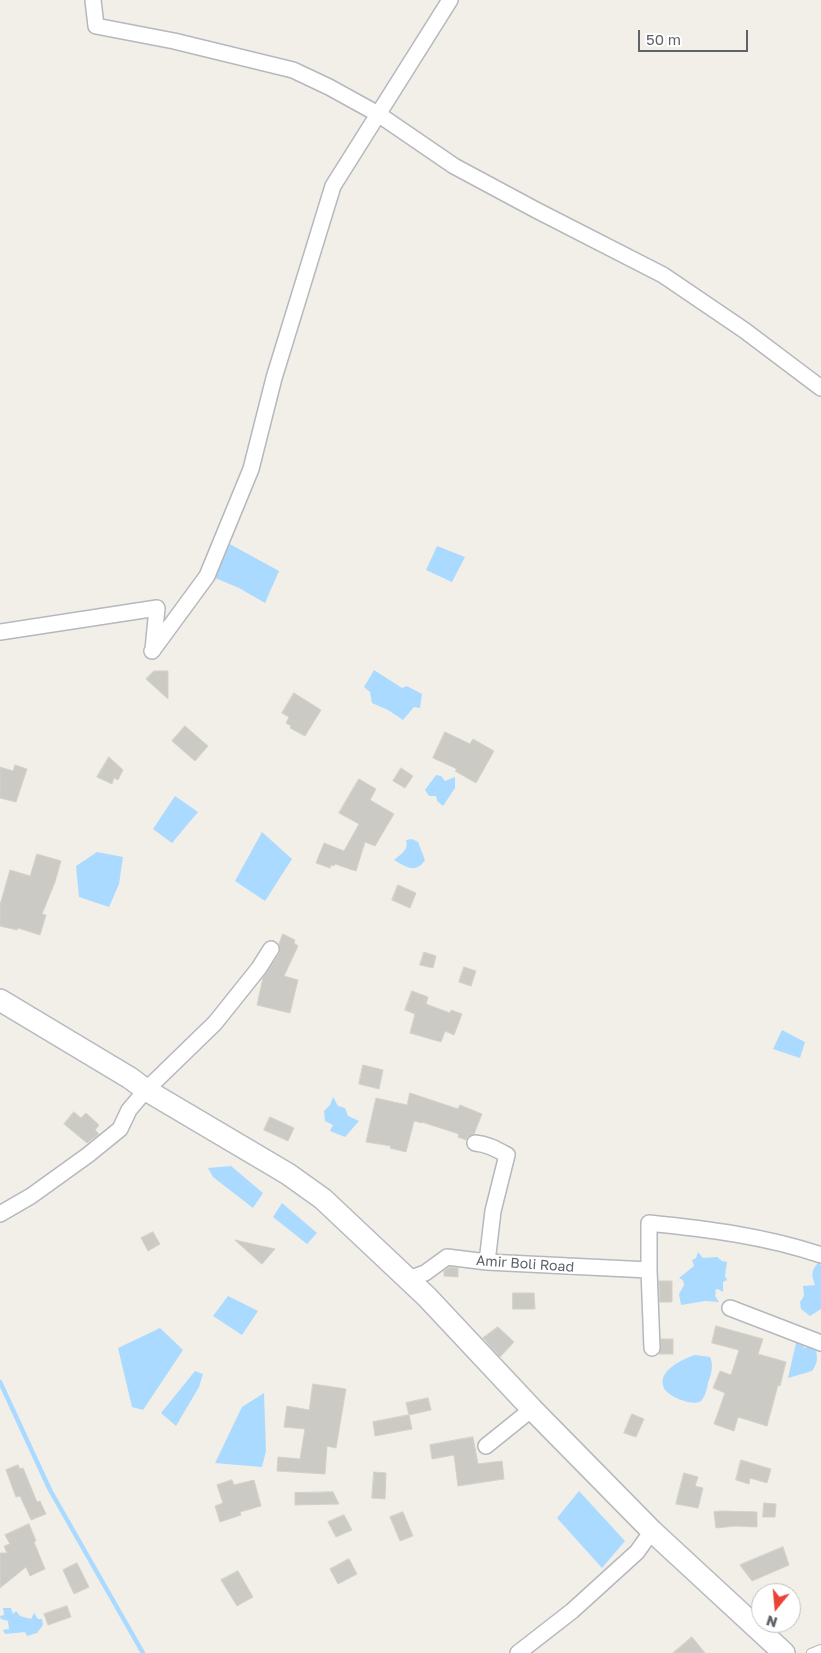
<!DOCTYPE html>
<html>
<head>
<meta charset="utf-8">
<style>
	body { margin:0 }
	#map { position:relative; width:821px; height:1653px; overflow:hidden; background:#f1efe8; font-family:"Golos Text",sans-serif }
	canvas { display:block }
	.north { position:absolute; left:751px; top:1583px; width:50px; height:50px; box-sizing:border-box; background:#fff; border:1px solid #bfc1c3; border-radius:50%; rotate:197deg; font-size:14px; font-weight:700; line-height:20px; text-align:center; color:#5f6368 }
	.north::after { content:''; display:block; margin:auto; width:18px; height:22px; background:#ea4335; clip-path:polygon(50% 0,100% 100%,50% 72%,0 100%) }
	.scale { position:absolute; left:638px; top:30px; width:110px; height:22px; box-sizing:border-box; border:2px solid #5f6368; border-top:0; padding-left:6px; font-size:15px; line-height:18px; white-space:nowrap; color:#5f6368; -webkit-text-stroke:4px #fff; paint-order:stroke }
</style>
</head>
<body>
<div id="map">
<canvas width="821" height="1653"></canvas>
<div class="north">N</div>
<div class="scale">50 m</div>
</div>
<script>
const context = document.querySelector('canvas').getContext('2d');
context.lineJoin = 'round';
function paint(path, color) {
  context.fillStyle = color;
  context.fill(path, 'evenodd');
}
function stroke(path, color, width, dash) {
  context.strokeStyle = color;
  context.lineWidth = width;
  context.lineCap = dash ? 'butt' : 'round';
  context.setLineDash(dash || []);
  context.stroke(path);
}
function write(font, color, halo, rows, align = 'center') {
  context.font = font + ' "Golos Text",sans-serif';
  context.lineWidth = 4;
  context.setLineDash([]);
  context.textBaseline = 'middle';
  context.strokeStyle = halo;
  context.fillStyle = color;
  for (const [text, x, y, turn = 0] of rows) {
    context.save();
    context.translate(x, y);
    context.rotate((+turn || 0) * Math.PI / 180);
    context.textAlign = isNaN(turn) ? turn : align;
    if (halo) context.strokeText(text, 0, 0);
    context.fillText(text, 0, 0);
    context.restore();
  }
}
paint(new Path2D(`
	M 226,542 L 279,571 L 265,603 L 239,588 L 213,577 Z
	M 437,546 L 465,557 L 452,582 L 426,570 Z
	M 374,670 L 402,688 L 407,686 L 422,694 L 420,708 L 414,707 L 403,720 L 388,710 L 372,703 L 370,692 L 364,687 Z
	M 436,775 L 441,776 L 445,781 L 455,777 L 455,788 L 443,806 L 437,801 L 436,796 L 429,796 L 425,790 Z
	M 175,796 L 198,812 L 172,843 L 153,829 Z
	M 262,832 L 292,859 L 265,901 L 235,881 Z
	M 412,839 L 418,842 L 425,860 C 416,874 406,867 394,860 C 401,854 409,850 406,840 Z
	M 97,852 L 123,857 L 119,884 L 109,907 L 79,897 L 76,866 Z
	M 782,1030 L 805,1042 L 800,1058 L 773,1049 Z
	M 333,1097 L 338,1106 L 345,1108 L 348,1116 L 359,1121 L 345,1137 L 330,1131 L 333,1125 L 325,1121 L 324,1111 L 330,1105 Z
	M 231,1166 L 263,1193 L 253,1208 L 213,1177 L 208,1168 Z
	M 282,1203 L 317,1233 L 307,1244 L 273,1217 Z
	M 698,1252 L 703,1258 L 717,1257 L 722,1261 L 727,1262 L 725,1276 L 727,1280 L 723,1282 L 723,1292 L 718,1289 L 715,1290 L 716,1293 L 715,1296 L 719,1302 L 705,1301 L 681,1305 L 679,1294 L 684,1285 L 683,1280 L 679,1278 L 694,1266 L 692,1260 L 696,1258 Z
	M 819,1262 L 821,1266 L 821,1309 L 810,1316 L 801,1309 L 800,1302 L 804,1296 L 803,1286 L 815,1285 C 811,1274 811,1270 819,1262 Z
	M 228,1296 L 258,1311 L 242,1335 L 213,1316 Z
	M 160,1328 L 183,1350 L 143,1410 L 132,1407 L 118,1348 Z
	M 798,1340 L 803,1343 L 804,1348 L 809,1347 L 816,1351 C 818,1359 817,1364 812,1371 L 788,1378 L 796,1343 Z
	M 695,1355 L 710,1357 C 714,1366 711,1374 708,1383 C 707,1389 705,1397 701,1401 C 693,1407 667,1396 664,1388 C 656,1371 683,1359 695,1355 Z
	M 195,1371 L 203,1374 L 199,1387 L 176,1426 L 161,1413 Z
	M 264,1393 L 266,1451 L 262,1467 L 215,1463 L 242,1407 Z
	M 579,1491 L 625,1541 L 602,1568 L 557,1518 Z
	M 3,1608 L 11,1608 L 13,1614 L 16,1611 L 20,1616 L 31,1619 L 34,1613 L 38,1619 L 42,1619 L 43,1625 L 37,1633 L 27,1636 L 25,1632 L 5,1634 L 3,1630 L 9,1629 L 8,1621 L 1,1619 L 0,1616 L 4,1615 Z`), '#aadaff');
stroke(new Path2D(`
	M 0,1382 L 50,1490 L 143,1653`), '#aadaff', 4.5);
const building = new Path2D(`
	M 154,671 L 168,671 L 168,699 L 146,679 Z
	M 294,693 L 321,710 L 305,736 L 290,728 L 291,726 L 286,723 L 289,717 L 282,713 Z
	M 185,726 L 208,746 L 195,761 L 172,741 Z
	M 445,732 L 470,744 L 473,739 L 494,751 L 476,783 L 455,771 L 457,769 L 433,758 Z
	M 109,757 L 123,770 L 118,780 L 114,778 L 112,784 L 97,777 Z
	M 15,765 L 27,769 L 16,802 L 0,798 L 0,767 L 13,771 Z
	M 401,768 L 413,776 L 405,788 L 393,781 Z
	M 359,779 L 376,789 L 370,800 L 394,814 L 375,846 L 365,842 L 356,871 L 335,864 L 334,866 L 331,865 L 330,868 L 316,863 L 324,843 L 344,851 L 359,824 L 339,813 Z
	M 37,854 L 61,861 L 55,882 L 42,914 L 46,915 L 40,935 L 18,928 L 17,930 L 0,926 L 0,905 L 10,870 L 30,876 Z
	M 398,885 L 416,893 L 410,908 L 392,900 Z
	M 283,934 L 295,940 L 294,943 L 298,946 L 284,976 L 298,980 L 290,1013 L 257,1005 L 263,978 L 279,954 L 280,949 L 279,944 Z
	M 424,952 L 436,956 L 433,968 L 420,965 Z
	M 464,967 L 476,971 L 471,986 L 459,982 Z
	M 412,991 L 428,997 L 426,1004 L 450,1013 L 451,1010 L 462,1014 L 454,1035 L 445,1031 L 441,1042 L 410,1033 L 415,1014 L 405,1010 Z
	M 363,1065 L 383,1070 L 379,1089 L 359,1084 Z
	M 410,1093 L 458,1109 L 460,1105 L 482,1114 L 474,1134 L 468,1137 L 466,1140 L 458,1137 L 459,1134 L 422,1122 L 422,1123 L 414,1121 L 406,1152 L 390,1148 L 391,1146 L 366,1142 L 376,1098 L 407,1105 Z
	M 74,1112 L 81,1118 L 86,1113 L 99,1125 L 95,1130 L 99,1134 L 87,1143 L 64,1124 Z
	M 270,1117 L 294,1128 L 288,1141 L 264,1130 Z
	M 153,1232 L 160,1244 L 148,1251 L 141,1238 Z
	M 235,1240 L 275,1249 L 262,1264 Z
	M 450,1267 L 458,1268 L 458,1277 L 444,1276 L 444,1271 Z
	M 659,1281 L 672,1281 L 672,1302 L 660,1302 Z
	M 513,1293 L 534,1293 L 535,1309 L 513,1309 Z
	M 716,1326 L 763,1339 L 758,1354 L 786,1362 L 780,1386 L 778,1385 L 767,1426 L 738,1417 L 734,1431 L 714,1424 L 725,1393 L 713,1388 L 720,1371 L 731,1375 L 739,1350 L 712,1343 Z
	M 498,1327 L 514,1342 L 500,1357 L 483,1338 Z
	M 661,1339 L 673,1339 L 673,1354 L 659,1354 L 661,1348 Z
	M 313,1384 L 346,1389 L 336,1448 L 327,1446 L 325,1474 L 277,1471 L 278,1457 L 300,1459 L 305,1429 L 284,1427 L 287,1406 L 309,1410 Z
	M 428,1398 L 431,1410 L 409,1415 L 406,1403 Z
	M 632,1414 L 644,1419 L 636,1437 L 624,1433 Z
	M 409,1415 L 412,1429 L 375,1436 L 373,1422 Z
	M 473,1437 L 478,1464 L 502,1461 L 504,1479 L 458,1486 L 454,1455 L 432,1459 L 430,1445 Z
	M 741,1460 L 771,1469 L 767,1483 L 750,1478 L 749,1484 L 736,1480 Z
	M 18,1465 L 20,1469 L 23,1468 L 37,1502 L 40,1501 L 46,1514 L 31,1520 L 20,1496 L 16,1497 L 6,1470 Z
	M 374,1472 L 386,1473 L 385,1499 L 372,1498 Z
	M 684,1473 L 698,1477 L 695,1486 L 703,1488 L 698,1508 L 676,1504 Z
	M 232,1480 L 234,1485 L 254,1480 L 261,1506 L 240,1512 L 241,1515 L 220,1522 L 215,1506 L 223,1503 L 217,1485 Z
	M 333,1492 L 339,1504 L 295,1505 L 295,1493 Z
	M 764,1503 L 776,1504 L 775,1517 L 763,1517 Z
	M 721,1511 L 757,1512 L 757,1527 L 735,1526 L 716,1528 L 714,1512 Z
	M 403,1512 L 413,1536 L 400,1541 L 390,1517 Z
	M 344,1515 L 352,1530 L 336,1537 L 328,1522 Z
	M 29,1524 L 36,1541 L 34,1542 L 45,1569 L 30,1576 L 26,1567 L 0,1588 L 0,1553 L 7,1553 L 4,1546 L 10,1544 L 5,1535 Z
	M 783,1547 L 789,1565 L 752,1581 L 740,1565 Z
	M 349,1559 L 357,1574 L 338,1584 L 330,1569 Z
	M 77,1563 L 89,1587 L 74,1594 L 63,1570 Z
	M 238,1571 L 253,1597 L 237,1606 L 221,1580 Z
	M 67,1606 L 71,1617 L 48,1625 L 44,1614 Z
	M 692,1637 L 705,1653 L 673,1653 Z`);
paint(building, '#cccac5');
stroke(building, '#d6d1c6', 1);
const service = new Path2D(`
	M 811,1653 L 821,1649`);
const minor = new Path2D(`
	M 93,0 L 96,26 L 174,41 L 293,70 L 329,87 L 378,114 L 454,166 L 536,210 L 663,275 L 744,330 L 821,388
	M 0,632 L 157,608 L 153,650
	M 152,651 L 207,576 L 251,469 L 274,378 L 333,186 L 450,0
	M 475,1143 C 487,1144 496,1149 507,1155 L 493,1211 L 487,1262
	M 0,1214 L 31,1196 L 88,1155 L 120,1129 L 129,1110 L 146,1090 L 215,1023 L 259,968 L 271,949
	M 408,1279 L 425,1273 L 447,1257 L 487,1262 L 649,1270
	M 730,1308 L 821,1343
	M 652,1348 L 649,1270 L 649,1223 C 707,1229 765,1236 821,1255
	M 486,1446 L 532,1409
	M 518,1653 L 572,1611 L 637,1552 L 652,1531`);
const secondary = new Path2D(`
	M 0,1000 L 130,1078 L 146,1090 L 288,1174 L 323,1199 L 427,1297 L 532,1409 L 652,1531 L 784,1653`);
stroke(service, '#b5b8bc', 10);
stroke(minor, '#b5b8bc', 18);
stroke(secondary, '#b6babf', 24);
stroke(service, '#fff', 8);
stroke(minor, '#fff', 15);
stroke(secondary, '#fff', 21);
write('14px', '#5f6368', '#fff', [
	["Amir Boli Road",525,1264,4]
]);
</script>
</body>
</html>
